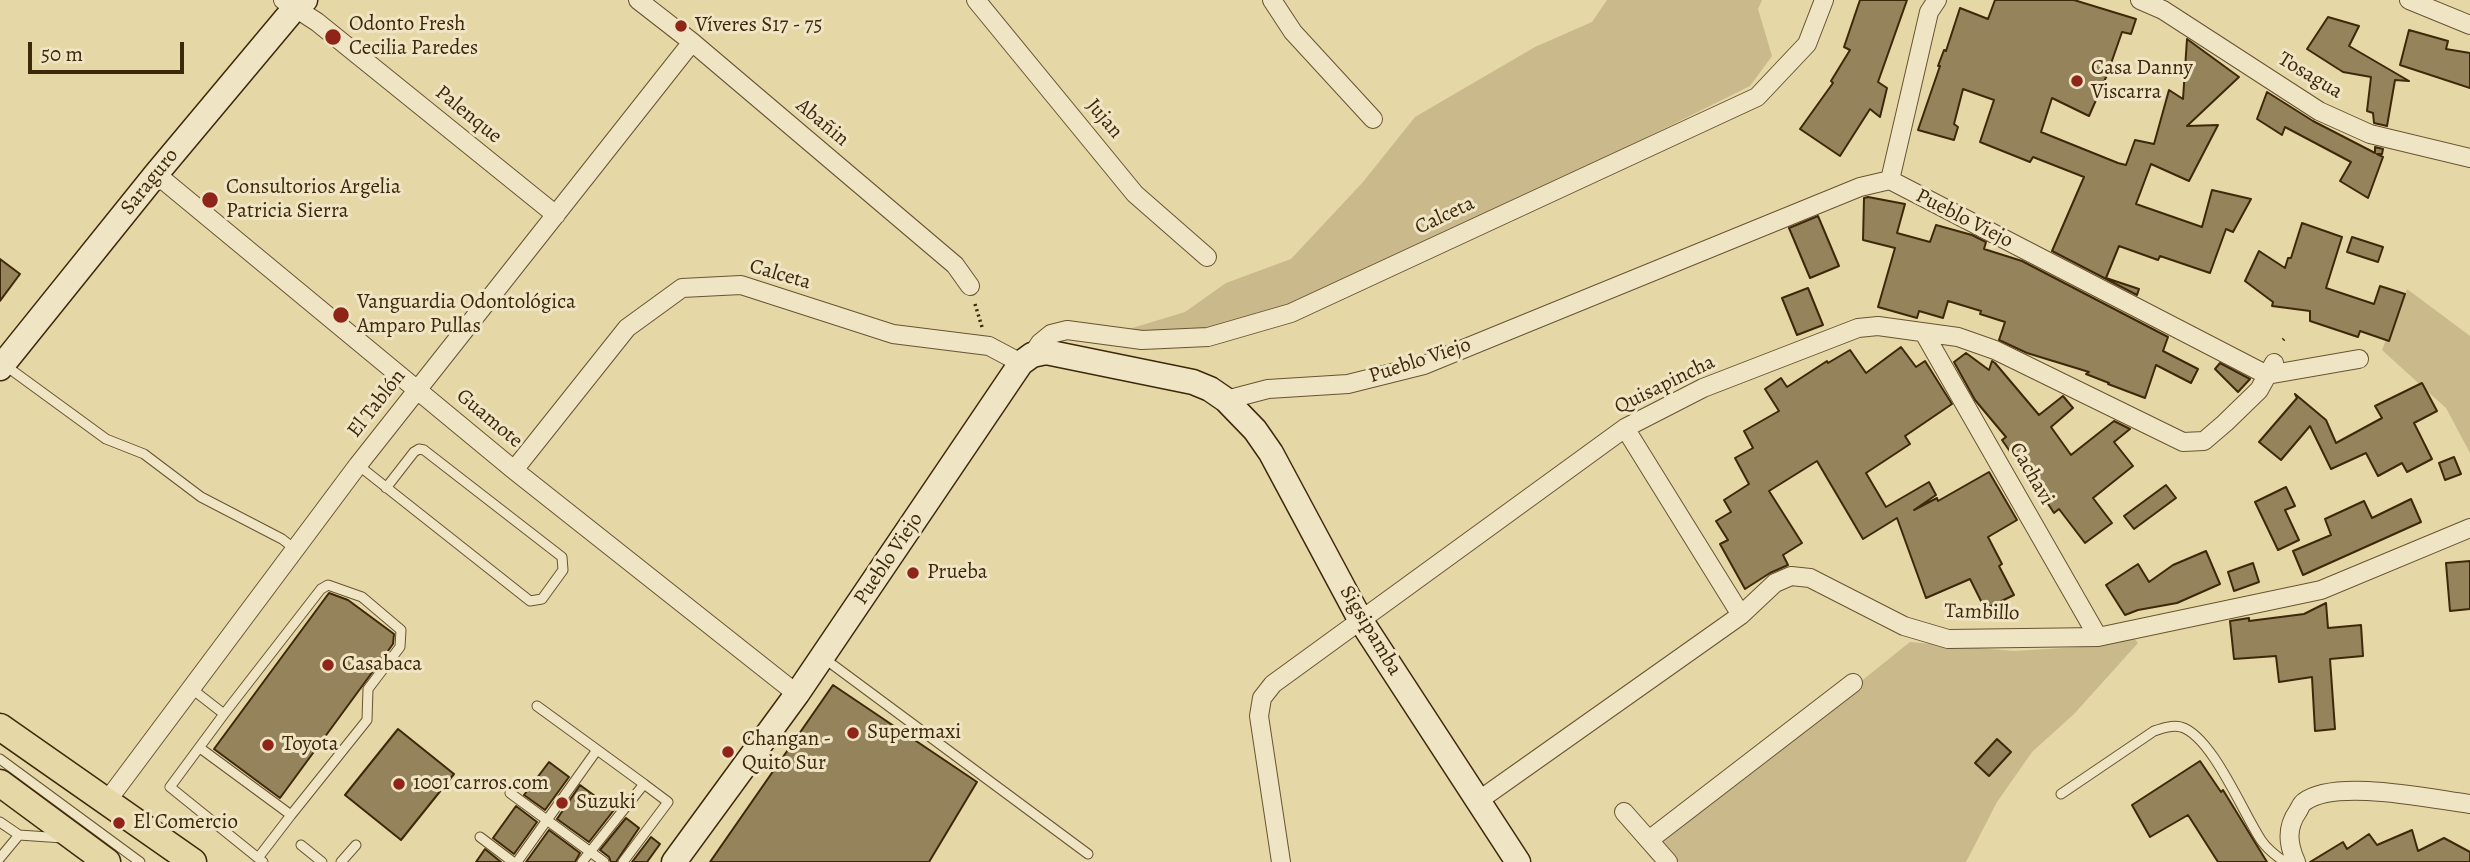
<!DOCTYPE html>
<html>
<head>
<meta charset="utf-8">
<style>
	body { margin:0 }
	#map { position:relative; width:2470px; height:862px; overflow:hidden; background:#e6d7a6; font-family:Alegreya,serif }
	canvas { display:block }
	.scale { position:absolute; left:28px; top:42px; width:156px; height:32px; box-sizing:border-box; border:4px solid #3e280a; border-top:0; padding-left:9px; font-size:21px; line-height:24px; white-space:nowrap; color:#3e280a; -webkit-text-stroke:5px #efe5c5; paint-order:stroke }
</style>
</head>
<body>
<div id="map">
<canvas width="2470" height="862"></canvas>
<div class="scale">50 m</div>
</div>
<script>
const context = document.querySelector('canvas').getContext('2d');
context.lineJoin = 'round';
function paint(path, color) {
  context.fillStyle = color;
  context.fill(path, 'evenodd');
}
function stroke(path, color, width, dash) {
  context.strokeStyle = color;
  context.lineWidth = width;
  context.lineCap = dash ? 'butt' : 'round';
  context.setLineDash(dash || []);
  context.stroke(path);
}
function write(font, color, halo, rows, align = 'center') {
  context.font = font + ' Alegreya,serif';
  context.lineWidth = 6;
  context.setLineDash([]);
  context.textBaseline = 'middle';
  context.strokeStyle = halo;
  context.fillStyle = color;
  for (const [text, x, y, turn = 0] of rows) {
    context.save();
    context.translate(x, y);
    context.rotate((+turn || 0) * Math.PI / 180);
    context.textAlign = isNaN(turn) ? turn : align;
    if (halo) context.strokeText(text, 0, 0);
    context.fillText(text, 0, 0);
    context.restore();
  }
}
paint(new Path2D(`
	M 1607,0 L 1762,0 L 1758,9 L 1772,56 L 1750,86 L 1330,295 L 1212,334 L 1137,339 L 1129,329 L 1185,312 L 1226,283 L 1291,259 L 1363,182 L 1415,117 L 1535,47 L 1592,22 Z
	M 2407,289 L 2470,336 L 2470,453 L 2446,408 L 2382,350 Z
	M 2133,637 L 2138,643 L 2074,714 L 2032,752 L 1997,802 L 1966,862 L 1679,862 L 1661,842 L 1910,642 L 2014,651 L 2080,647 Z`), '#c9b98b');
const building = new Path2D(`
	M 1860,0 L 1907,0 L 1878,82 L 1887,88 L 1880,117 L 1870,109 L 1840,156 L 1800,129 L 1833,83 L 1831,81 L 1850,50 L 1844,47 Z
	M 1995,0 L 2074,0 L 2136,19 L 2131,34 L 2122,32 L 2107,75 L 2089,116 L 2052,98 L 2041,132 L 2118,163 L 2126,165 L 2135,140 L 2154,144 L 2169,90 L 2183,99 L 2187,39 L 2239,77 L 2187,126 L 2218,125 L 2189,181 L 2151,164 L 2136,204 L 2202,227 L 2212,190 L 2251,199 L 2233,232 L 2226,229 L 2210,273 L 2160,256 L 2158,260 L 2119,246 L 2106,278 L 2139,289 L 2137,295 L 2052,251 L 2084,177 L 2033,157 L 2030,162 L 1980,142 L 1994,100 L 1963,89 L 1954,124 L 1958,127 L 1954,140 L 1918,130 L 1940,66 L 1938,66 L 1944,50 L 1946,51 L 1960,8 L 1988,19 Z
	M 2328,17 L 2359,26 L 2349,46 L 2409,81 L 2395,80 L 2387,126 L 2374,123 L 2373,113 L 2367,111 L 2371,77 L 2343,72 L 2307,49 Z
	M 2409,30 L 2448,41 L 2446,49 L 2470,53 L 2470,88 L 2400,65 Z
	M 2267,92 L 2313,121 L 2375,153 L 2375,147 L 2383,149 L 2382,154 L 2377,154 L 2383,157 L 2368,198 L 2340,181 L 2351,162 L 2285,127 L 2282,135 L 2257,119 Z
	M 1868,197 L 1905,204 L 1897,233 L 1930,242 L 1936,225 L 1972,235 L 1986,242 L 1984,249 L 2022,261 L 2168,337 L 2163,351 L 2198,369 L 2191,383 L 2156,365 L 2145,398 L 2108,384 L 2109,383 L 2086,374 L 2089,372 L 2027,353 L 1999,340 L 2005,322 L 1980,314 L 1981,311 L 1948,301 L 1943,318 L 1919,311 L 1917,318 L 1878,307 L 1895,248 L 1863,240 L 1864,198 Z
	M 1818,216 L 1839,266 L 1810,278 L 1789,228 Z
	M 2302,223 L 2342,237 L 2326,288 L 2374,304 L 2380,286 L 2405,294 L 2389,341 L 2360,331 L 2358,337 L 2310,321 L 2310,311 L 2272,306 L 2273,302 L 2245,281 L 2259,251 L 2285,268 L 2288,258 L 2291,258 Z
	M 2352,237 L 2383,247 L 2378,262 L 2347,252 Z
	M 0,259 L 20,274 L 0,301 Z
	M 1808,288 L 1823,325 L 1797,335 L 1782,298 Z
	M 1901,347 L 1916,367 L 1925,361 L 1952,404 L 1905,436 L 1910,444 L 1866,473 L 1886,507 L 1929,482 L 1936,495 L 1914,510 L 1937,498 L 1938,501 L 1989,472 L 2017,520 L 1988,537 L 2002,564 L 1999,566 L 2014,595 L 1985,609 L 1970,579 L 1926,598 L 1897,518 L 1863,539 L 1817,461 L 1769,491 L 1802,543 L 1783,555 L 1788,565 L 1770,573 L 1745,589 L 1720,544 L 1728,540 L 1716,521 L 1731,512 L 1724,500 L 1749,484 L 1735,458 L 1753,448 L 1744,431 L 1779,411 L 1765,389 L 1781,378 L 1787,387 L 1827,361 L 1828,363 L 1850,350 L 1866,373 Z
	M 1966,353 L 1989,370 L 1992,361 L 1995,363 L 2039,415 L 2063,396 L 2073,408 L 2051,427 L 2071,455 L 2114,421 L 2130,429 L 2114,442 L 2133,466 L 2093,498 L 2112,523 L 2085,543 L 2059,509 L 2054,513 L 2039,490 L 2041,488 L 2018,458 L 2016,460 L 2002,440 L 2006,437 L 1975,400 L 1954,362 Z
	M 2220,363 L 2250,379 L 2238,392 L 2215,369 Z
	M 2422,383 L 2437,411 L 2414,423 L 2432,459 L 2407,472 L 2402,463 L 2378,476 L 2366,453 L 2331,469 L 2310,426 L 2281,460 L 2259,442 L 2297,398 L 2295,394 L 2326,420 L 2336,443 L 2382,418 L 2375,406 Z
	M 2454,457 L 2461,474 L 2445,480 L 2439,463 Z
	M 2166,485 L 2176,498 L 2134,529 L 2124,516 Z
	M 2286,487 L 2295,506 L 2285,510 L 2299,540 L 2278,550 L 2255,502 Z
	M 2411,499 L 2421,522 L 2303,575 L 2293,551 L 2331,535 L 2325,519 L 2364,501 L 2372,518 Z
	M 2206,551 L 2220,584 L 2177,603 L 2138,610 L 2125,615 L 2106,585 L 2138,564 L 2149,582 L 2173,565 Z
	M 2470,561 L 2470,609 L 2450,611 L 2446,563 Z
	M 2253,563 L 2259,582 L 2234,591 L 2228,572 Z
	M 329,593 L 348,600 L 394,634 L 393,644 L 280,798 L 214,749 Z
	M 2326,603 L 2328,628 L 2361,625 L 2363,656 L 2330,659 L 2335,729 L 2315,731 L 2312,677 L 2279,682 L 2276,656 L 2234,659 L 2230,621 L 2249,618 L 2249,621 L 2304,614 Z
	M 833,685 L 977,782 L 929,862 L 710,862 Z
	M 398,729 L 454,774 L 401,840 L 345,795 Z
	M 1997,739 L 2011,752 L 1989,776 L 1975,763 Z
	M 2200,761 L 2221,792 L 2223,790 L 2267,862 L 2218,862 L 2188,815 L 2150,837 L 2132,805 Z
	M 549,762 L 569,777 L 545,810 L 524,795 Z
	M 580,785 L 614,810 L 589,842 L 557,819 Z
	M 516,806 L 537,822 L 514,854 L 493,838 Z
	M 626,818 L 639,828 L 616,862 L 611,862 L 609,857 L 600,850 Z
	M 549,830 L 580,853 L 575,862 L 526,862 Z
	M 2412,830 L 2418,851 L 2444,838 L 2470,852 L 2470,862 L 2310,862 L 2343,842 L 2347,849 L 2369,834 L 2377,845 Z
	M 651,837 L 660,844 L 647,862 L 632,862 Z
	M 485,849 L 501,862 L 476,862 Z`);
paint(building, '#95835b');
stroke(building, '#3e280a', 2);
const lane = new Path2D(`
	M 6,366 L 106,439 L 144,454 L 201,497 L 282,539 L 295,549
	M 358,465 L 530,601 L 542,599 L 563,570 L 562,557 L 424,450 L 419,449 L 414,452 L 386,488
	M 825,659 L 1088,854
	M 192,689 L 224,714 L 170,787 L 263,862
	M 537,706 L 644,784
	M 200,748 L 291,815 L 367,720 L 368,689 L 400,647 L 401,630 L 362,597 L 328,585 L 321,589 L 224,714
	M 0,759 L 140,862
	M 510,793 L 604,862
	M 2061,794 L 2154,731 C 2163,728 2172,725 2181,727 C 2212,736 2243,813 2261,840 C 2267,849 2276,856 2285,862
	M 0,822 L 19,835
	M 480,837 L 513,862
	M 301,845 L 322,862
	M 0,858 L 19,835 L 63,838
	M 258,858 L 291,815
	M 341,862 L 356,845
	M 517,862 L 597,750
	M 582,862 L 644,784 L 668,802 L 623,862`);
const street = new Path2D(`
	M 283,0 L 317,22 L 556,215
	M 638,0 L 692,42 L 955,265 L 970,286
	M 976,0 L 1135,194 L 1207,257
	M 1272,0 L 1293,32 L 1373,119
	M 2140,0 L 2163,10 L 2319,111 L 2370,134 L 2470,158
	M 2409,0 L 2470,25
	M 156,174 L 514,470 L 797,694
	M 1890,180 L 1929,12 L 1937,0
	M 1924,333 L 2098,637
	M 1032,355 L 1040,343 L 1051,334 L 1067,330 L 1142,340 L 1208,337 L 1291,313 L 1757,97 L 1807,44 L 1824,0
	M 1226,400 L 1268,389 L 1348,384 L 1424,365 L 1860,187 L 1890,180 L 2267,375 L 2359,359
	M 1625,428 L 1741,615
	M 514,470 L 627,328 L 682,288 L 741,285 L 893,334 L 989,346 L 1021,363
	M 107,801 L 358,465 L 692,42
	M 1478,801 L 1741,615 L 1775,583 L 1791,576 L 1810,578 L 1904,626 L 1948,639 L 2098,637 L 2321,590 L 2470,528
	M 1624,812 L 1668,862
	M 1649,840 L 1853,683
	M 1281,862 L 1259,716 L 1262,698 L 1273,684 L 1625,428 L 1703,388 L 1858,328 L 1878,326 L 1958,337 L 1995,350 L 2183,442 L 2204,441 L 2225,423 L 2259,390 L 2274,363
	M 2296,862 C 2288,844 2286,828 2298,811 C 2300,808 2301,804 2304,802 C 2335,778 2431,799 2470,804`);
const secondary = new Path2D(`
	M 0,368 L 156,174 L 294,9 L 305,0
	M 674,862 L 797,694 L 1021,363 L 1032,355 L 1046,352 L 1193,382 L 1210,389 L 1226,400 L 1255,430 L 1271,453 L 1361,621 L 1518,862`);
const primary = new Path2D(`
	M 0,727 L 193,862
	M 0,783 L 107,862`);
stroke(lane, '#685431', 11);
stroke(street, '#685431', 20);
stroke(secondary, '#3e280a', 27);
stroke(primary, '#3e280a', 29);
stroke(new Path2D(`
	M 975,304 L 982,327
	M 2283,340 L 2284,339`), '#3e280a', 3.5, [2, 3.5]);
stroke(lane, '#efe5c5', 9);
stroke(street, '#efe5c5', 18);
stroke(secondary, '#efe5c5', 24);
stroke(primary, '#e6d7a6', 26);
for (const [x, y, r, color] of [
	[681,26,7,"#8f2418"],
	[333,37,9,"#8f2418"],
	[2077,81,7,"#8f2418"],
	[210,200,9,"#8f2418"],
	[341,315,9,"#8f2418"],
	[913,573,7,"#8f2418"],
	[328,665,7,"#8f2418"],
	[853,733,7,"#8f2418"],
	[268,745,7,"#8f2418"],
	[728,752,7,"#8f2418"],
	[399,784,7,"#8f2418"],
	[562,803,7,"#8f2418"],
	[119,823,7,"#8f2418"]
]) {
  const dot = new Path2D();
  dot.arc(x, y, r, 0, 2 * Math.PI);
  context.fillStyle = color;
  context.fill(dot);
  stroke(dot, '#efe5c5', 2.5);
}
write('21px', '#3e280a', '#efe5c5', [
	["Odonto Fresh",349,25],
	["Cecilia Paredes",349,49],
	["Víveres S17 - 75",695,26],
	["Casa Danny",2091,69],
	["Viscarra",2091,93],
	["Consultorios Argelia",226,188],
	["Patricia Sierra",226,212],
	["Vanguardia Odontológica",357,303],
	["Amparo Pullas",357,327],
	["Prueba",927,573],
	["Casabaca",342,665],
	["Supermaxi",867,733],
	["Changan -",742,740],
	["Quito Sur",742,764],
	["Toyota",282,745],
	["1001 carros.com",413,784],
	["Suzuki",576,803],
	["El Comercio",133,823]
], 'left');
write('21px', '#3e280a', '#efe5c5', [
	["Tosagua",2310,76,31],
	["Palenque",468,115,39],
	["Jujan",1104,119,50],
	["Abañin",822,123,40],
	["Saraguro",150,182,-51],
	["Calceta",1445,216,-25],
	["Pueblo Viejo",1964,219,27],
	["Calceta",780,275,16],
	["Pueblo Viejo",1420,361,-18],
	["Quisapincha",1665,385,-26],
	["El Tablón",377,404,-52],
	["Guamote",489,419,40],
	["Cachavi",2031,474,60],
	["Pueblo Viejo",889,559,-56],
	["Tambillo",1982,613,2],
	["Sigsipamba",1370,631,59]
]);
</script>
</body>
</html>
